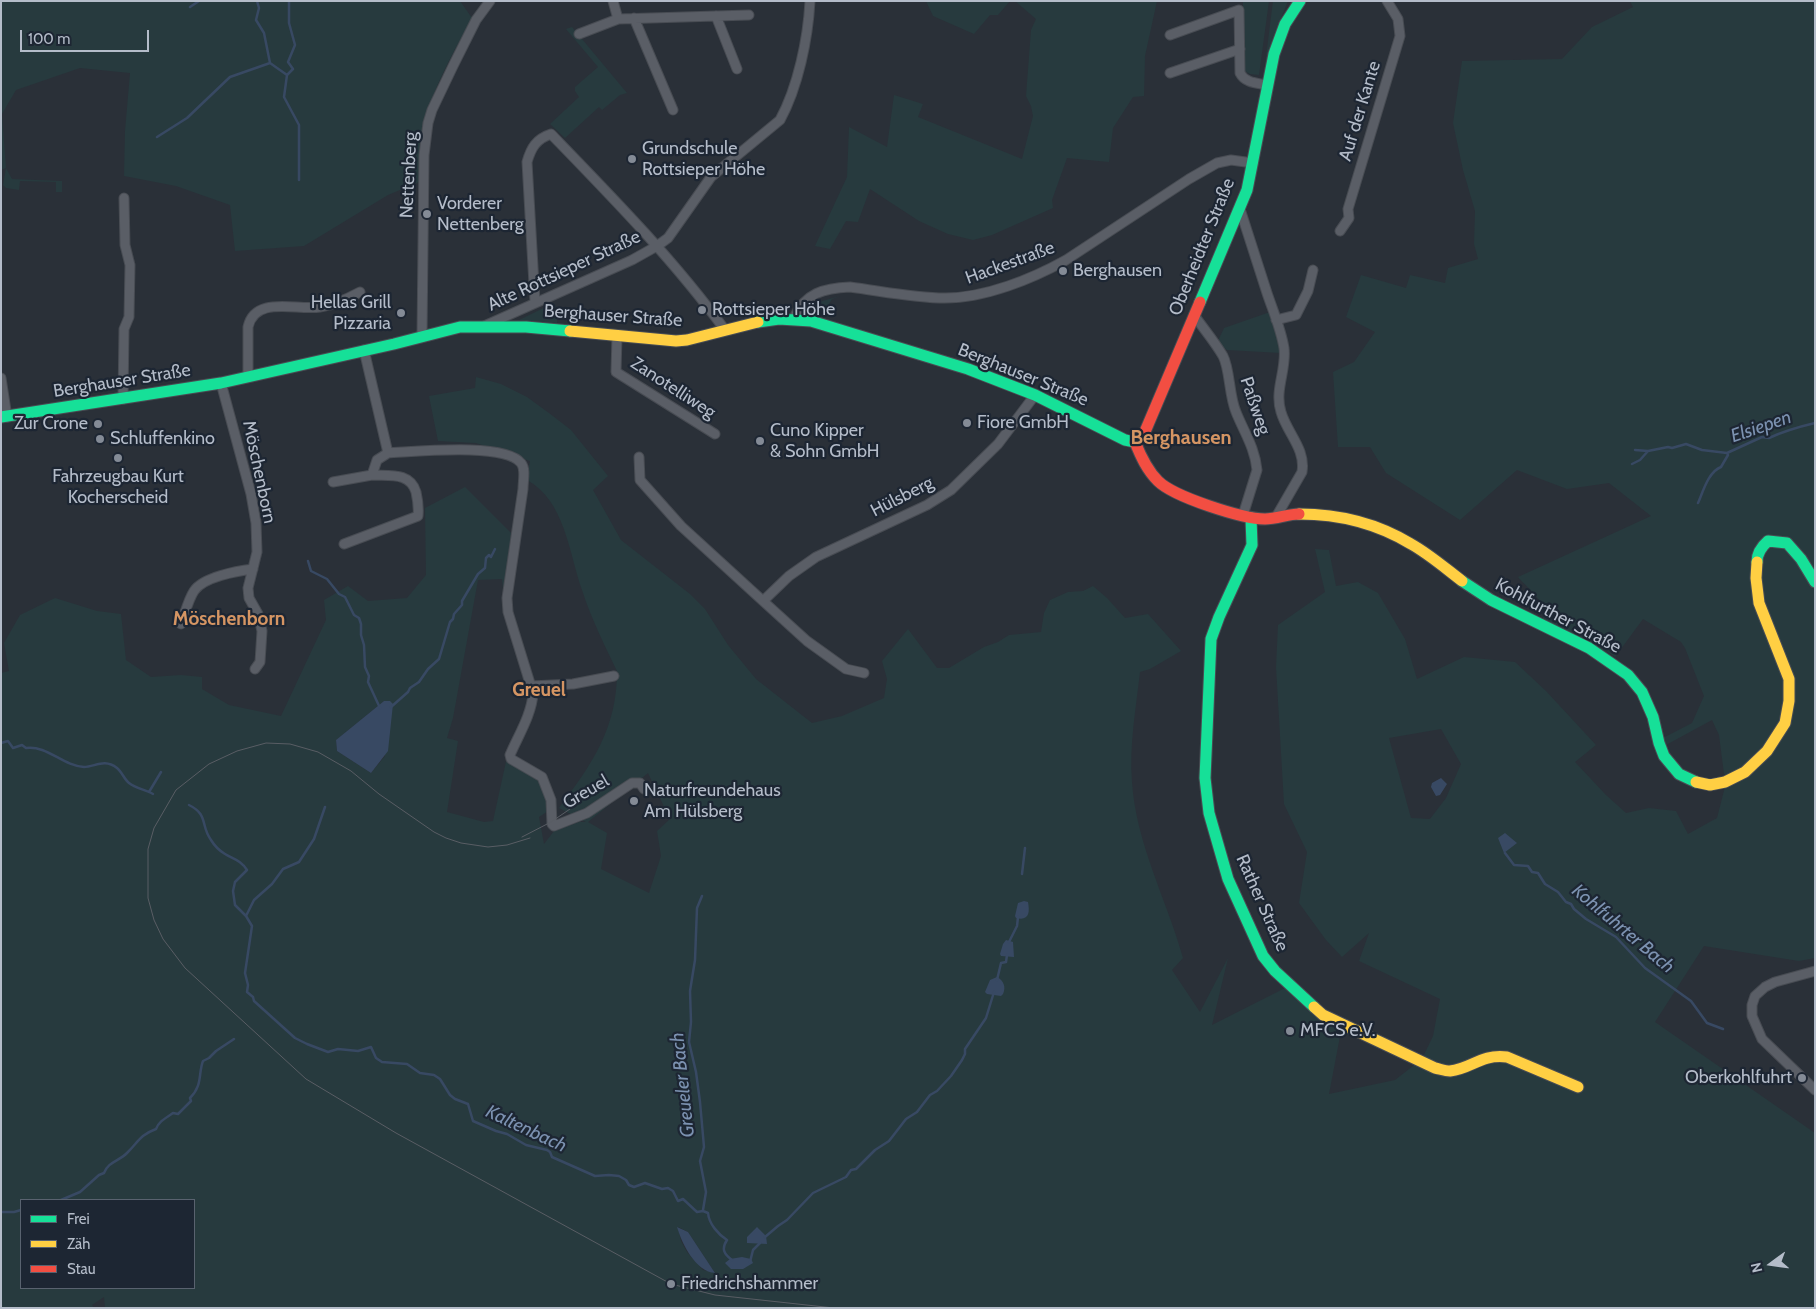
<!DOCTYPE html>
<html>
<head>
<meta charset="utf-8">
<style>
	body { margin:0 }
	#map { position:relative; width:1816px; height:1309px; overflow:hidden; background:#2a3038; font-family:Cabin,sans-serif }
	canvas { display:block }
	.frame { position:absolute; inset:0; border:2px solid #b4bcc9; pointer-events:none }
	.legend { position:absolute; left:20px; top:1199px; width:175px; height:90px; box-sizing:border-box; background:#1d2633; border:1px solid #59626f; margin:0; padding:6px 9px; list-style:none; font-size:15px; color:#b4bcc9 }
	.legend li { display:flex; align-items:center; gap:10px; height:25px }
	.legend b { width:25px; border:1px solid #59626f }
	.north { position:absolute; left:1746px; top:1239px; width:50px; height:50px; -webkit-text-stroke:4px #1d2633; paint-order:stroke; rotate:256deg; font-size:14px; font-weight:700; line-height:20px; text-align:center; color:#b4bcc9 }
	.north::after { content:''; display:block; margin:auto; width:18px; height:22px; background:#b4bcc9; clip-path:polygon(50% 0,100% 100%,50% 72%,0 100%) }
	.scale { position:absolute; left:20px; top:30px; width:129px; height:22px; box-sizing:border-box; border:2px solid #b4bcc9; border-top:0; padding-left:6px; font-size:15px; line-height:18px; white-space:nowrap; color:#b4bcc9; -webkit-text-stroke:4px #1d2633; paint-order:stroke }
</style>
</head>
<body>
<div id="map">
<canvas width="1816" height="1309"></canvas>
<div class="frame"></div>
<ul class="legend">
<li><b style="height:6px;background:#16e098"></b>Frei</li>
<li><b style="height:6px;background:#ffcf43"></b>Zäh</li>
<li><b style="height:6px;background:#f24e42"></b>Stau</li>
</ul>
<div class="north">N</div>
<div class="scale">100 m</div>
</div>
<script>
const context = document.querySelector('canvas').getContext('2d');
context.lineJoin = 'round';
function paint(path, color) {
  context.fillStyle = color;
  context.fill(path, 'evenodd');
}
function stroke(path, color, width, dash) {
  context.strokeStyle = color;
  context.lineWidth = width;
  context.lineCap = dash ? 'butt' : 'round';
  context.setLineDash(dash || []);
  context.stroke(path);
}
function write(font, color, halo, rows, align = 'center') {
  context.font = font + ' Cabin,sans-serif';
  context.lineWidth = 4.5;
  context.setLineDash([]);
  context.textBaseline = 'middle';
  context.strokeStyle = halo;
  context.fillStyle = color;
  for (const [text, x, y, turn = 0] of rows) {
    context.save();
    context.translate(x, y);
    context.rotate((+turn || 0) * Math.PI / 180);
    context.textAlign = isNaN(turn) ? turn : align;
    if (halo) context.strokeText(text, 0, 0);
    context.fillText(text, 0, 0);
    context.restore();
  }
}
paint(new Path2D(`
	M 1,1 L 460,1 L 472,18 C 457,46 440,75 430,105 C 421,129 420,157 419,182 L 388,195 L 304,246 L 235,251 L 230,205 L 176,186 L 124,176 L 125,131 L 130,73 L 80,68 L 16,90 L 2,114 L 6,168 L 12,179 L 62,181 L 62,192 L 56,192 L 56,182 L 20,181 L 19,190 L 6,188 L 3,185 L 6,168 L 1,170 Z
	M 926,1 L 1010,1 L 998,15 L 990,15 L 974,34 L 933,16 Z
	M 1015,1 L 1157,1 L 1145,56 L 1144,96 L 1133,97 L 1113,128 L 1109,162 L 1067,158 L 1052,200 L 1053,208 L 992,235 L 973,240 L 948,234 L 919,221 L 870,189 L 858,222 L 846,221 L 830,249 L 815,246 L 847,177 L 849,127 L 887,147 L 894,95 L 923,104 L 918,117 L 1022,159 L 1033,116 L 1031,106 L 1026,96 L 1031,30 L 1036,19 Z
	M 1243,1 L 1269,1 L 1259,75 L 1250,74 L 1245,71 L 1243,64 Z
	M 1273,1 L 1288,1 L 1274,35 L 1265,65 Z
	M 1630,1 L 1815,1 L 1815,958 L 1799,961 L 1704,946 L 1655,1022 L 1815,1133 L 1815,1308 L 105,1308 L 104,1297 L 92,1305 L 94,1308 L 1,1308 L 1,673 L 9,671 L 4,643 L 20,615 L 55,598 L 97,611 L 121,614 L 126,660 L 151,677 L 181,675 L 202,677 L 202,689 L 229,705 L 281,716 L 326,620 L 324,600 L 348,586 L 368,601 L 407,598 L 426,575 L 425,508 L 465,487 L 511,533 L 504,598 L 502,579 L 478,580 L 453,718 L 447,738 L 458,741 L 447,812 L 484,822 L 493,821 L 507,757 L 540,780 L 545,789 L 548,811 L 539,817 L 544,844 L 554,831 L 579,822 L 586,822 L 559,808 C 592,764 617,729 617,671 C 604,644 591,618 582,590 C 569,553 565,501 527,480 L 530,461 L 476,443 L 438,441 L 429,396 L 475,388 L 476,377 L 501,384 L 527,397 L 549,413 L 571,430 L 608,476 L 593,490 L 621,540 L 690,594 L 705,609 L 728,645 L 756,679 L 812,723 L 842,716 L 884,698 L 887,679 L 882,661 L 908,629 L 937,668 L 949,668 L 984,647 L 998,642 L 1009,635 L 1041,632 L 1044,613 L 1050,600 L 1068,592 L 1083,591 L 1093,586 L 1107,598 L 1125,618 L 1148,614 L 1181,651 L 1150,669 L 1140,672 C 1136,708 1129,746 1132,782 C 1136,844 1167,900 1183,958 L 1172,970 L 1200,1012 L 1228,958 L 1212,1025 L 1289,986 L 1326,1026 L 1342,1026 L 1329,1094 L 1395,1080 L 1422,1059 L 1433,1036 L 1440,999 L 1359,961 L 1369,933 L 1342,957 L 1326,940 L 1299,903 L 1307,852 L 1284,804 L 1276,667 L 1278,625 L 1325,592 L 1315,549 L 1329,550 L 1336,586 L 1358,582 L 1378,593 L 1405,639 L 1417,679 L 1464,657 L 1515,662 L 1546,691 L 1596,745 L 1575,762 L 1606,795 L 1626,813 L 1649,808 L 1676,811 L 1688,834 L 1717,818 L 1728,775 L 1724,774 L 1719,735 L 1712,720 L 1666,745 L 1663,738 L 1692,723 L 1704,696 L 1685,648 L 1681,642 L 1643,619 L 1615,657 L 1585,639 L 1542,620 C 1551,605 1527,588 1518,577 L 1651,516 L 1609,483 L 1567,489 L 1517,470 L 1460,520 L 1386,473 L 1370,447 L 1338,447 L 1333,372 L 1354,362 L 1375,332 L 1346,317 L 1361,275 L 1406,288 L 1410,275 L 1445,283 L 1448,268 L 1478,259 L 1474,244 L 1475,211 L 1463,170 L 1453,123 L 1462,61 L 1562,59 L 1592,27 L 1633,7 ZM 384,701 L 385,756 L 371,773 L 337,751 L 336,740 ZM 1441,729 L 1461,764 L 1446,798 L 1430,819 L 1411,818 L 1389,738 ZM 648,773 L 670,819 L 657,831 L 661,856 L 649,893 L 601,869 L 607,833 L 588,822 ZM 21,1200 L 194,1200 L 194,1288 L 21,1288 ZM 678,1227 L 688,1232 L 715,1273 L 703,1270 L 687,1252 L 681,1241 Z
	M 572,27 L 627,93 L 620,95 L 602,110 L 599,107 L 565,138 L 550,124 L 579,97 L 575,91 L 575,87 L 598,67 L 566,29 Z
	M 840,296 L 832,299 L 829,304 L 831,311 L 836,316 L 814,311 L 813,306 L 819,302 Z
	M 554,303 L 558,312 L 557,323 L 519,320 Z
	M 1270,312 L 1281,353 L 1227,350 L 1217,343 L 1224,328 Z`), '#273a3e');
paint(new Path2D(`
	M 384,701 L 390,701 L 393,704 L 388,751 L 371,773 L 337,751 L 336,740 Z
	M 1441,778 L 1447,784 L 1440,795 L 1436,796 L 1431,787 L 1432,783 Z
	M 1505,833 L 1517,843 L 1504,853 L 1498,838 Z
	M 1024,901 L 1028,902 C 1030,913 1029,921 1016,918 L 1015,916 L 1018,903 Z
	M 1006,940 L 1013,942 L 1014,957 L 1001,956 L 1000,954 L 1003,944 Z
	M 997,977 C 1004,981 1006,987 1003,994 L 1001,996 L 987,994 L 985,992 L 990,980 Z
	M 677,1227 L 688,1232 L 715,1273 C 696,1272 682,1244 677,1227 Z
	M 757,1227 L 766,1236 L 767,1244 L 747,1243 L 747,1237 Z
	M 742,1257 L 751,1259 L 753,1263 L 743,1269 L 731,1269 L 725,1263 L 730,1259 Z`), '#384963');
stroke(new Path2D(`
	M 257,1 L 259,8 L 256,20 L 264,33 L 270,63 L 287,75 L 284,97 L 299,125 L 299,180
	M 190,7 L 199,1
	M 287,75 L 293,69 L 288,62 L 295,45 L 289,23 L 289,1
	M 157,137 L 187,118 L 230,77 L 270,63
	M 1635,450 L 1648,451
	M 1632,464 L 1640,460 L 1648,451 L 1668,447 L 1672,448 L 1686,444 L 1702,450 L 1727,453 L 1762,437 L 1769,438 C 1784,431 1798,427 1815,423
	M 1698,503 C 1703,492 1708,472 1721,467 L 1728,455 L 1727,453
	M 308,561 L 311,571 L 327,579 L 339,594 L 345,597 L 354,615 L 359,618 L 361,624 L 361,635 L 364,645 L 365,667 L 369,676 L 368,682 L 380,708
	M 391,707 L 408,692 L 410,688 L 419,682 L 428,669 L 439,659 L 450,622 L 453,619 L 454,614 L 462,605 L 462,601 L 478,574 L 485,568 L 486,558 L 489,555 L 491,557 L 495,549
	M 1,743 L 8,741 L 13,748 L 22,745 L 26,748 C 47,745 63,766 84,767 C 95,767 104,758 117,768 C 122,772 124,779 129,783 C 135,788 146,790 153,794
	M 149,792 L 161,772
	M 189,805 C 209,815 200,825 211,840 C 214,845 220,851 225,854 C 233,859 241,860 247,870 L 235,882 L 233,891 L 235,905 L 246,916 L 252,926 L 245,973 L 248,985 L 247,992 L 253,997 L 254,1001 L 295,1038 L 307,1044 L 328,1052 L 338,1049 L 358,1051 L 371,1047 L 376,1058 L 382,1062 L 407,1064 L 420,1073 L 434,1075 L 440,1079 L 450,1095 L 455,1099 L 468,1104 L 473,1121 L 496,1131 L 507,1134 L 526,1145 L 547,1150 L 550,1152 L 552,1157 L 595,1176 L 609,1175 L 619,1176 L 626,1180 L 629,1185 L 634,1187 L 645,1183 L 662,1189 L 668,1188 L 673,1191 L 678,1201 L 683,1199 L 697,1212 L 703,1211 L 708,1213 C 709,1224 718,1234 727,1240 C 721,1249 724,1254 732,1260
	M 1505,853 L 1514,865 L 1528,866 L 1532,872 L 1538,873 L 1545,884 L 1558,892 L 1566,902 L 1571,904 L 1574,909 L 1586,919 L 1616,937 L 1645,968 L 1691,1001 L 1707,1023 L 1723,1029
	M 1022,874 L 1025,848
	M 702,896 L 697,908 L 695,960 L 690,991 L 691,1022 L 689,1042 L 696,1072 L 700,1102 L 704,1147 L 700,1161 L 706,1192 L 703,1210
	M 246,916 L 254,900 L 272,884 L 283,869 L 299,862 L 314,839 L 325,807
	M 1009,942 L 1017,926 L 1018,917
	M 997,980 L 1001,963 L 1006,962 L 1007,955
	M 61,1200 L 80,1192 L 99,1175 L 104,1173 C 108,1162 119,1161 127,1153 C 139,1141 140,1135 156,1129 C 159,1121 166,1118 173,1113 L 178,1114 L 191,1101 L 190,1098 C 203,1085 198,1074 203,1061 L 209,1058 L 216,1051 L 234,1039
	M 1,1212 L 14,1212 L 21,1210
	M 765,1237 L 778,1226 L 787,1220 L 813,1193 L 846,1177 L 851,1170 L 856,1169 L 875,1150 L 889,1141 L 906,1119 L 917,1112 L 930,1095 L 937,1091 L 951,1076 L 962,1060 L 965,1054 L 965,1049 L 986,1018 L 994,992
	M 750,1262 L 753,1250 L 760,1243`), '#384963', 2.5);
const street = new Path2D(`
	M 613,1 L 618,19 L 749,15
	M 716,16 L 737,69
	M 634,18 L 673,110
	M 579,34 L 618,19
	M 1170,35 L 1239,10 L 1240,73 C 1245,83 1257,83 1267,85
	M 1170,73 L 1240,49
	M 1240,209 C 1249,237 1258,265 1267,293 C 1273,311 1281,329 1284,348 C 1287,369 1274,390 1281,412 C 1287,433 1306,449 1302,472 L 1276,517
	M 1340,231 L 1349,218 L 1348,209 L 1400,36 L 1398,19 L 1387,1
	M 535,302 L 527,162 C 531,148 536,139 551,134 C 612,197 673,259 725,330
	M 1194,315 C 1203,328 1215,342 1223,356 C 1230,369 1229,396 1236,412 C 1244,432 1255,448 1257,470 L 1243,515
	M 794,318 C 805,293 824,288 850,287 C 881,291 914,298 945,298 C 985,298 1032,279 1066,260 L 1189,179 L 1217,163 L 1231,160 L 1253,163
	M 1276,320 L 1296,315 L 1308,291 L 1313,270
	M 484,326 L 632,260 L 657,246 L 668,238 L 711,177 L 780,120 C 798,87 808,39 810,1
	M 422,336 L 424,155 L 428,123 L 432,110 L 453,66 L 476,20 L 490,1
	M 617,336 L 616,372 L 715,434
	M 364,350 L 388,453 C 413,452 505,442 521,463 C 526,469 523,481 523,489 L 507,598 L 508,612 L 533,693 C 532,714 518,736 510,755 L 511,759 L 542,777 L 551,800 L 552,824 L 554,826 L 587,813 L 632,783 L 640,783 L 644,789
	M 248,377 L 248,327 C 255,295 297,311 320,307 C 335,305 347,299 360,292
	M 1,378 L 7,417
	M 221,383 L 251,494 L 256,523 L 257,552 L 248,588 L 249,598 L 258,614 L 262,631 L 260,662 L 255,669
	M 123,399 L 124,329 L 129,317 L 130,265 L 125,245 L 124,198
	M 639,457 L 640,480 L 681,526 L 763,601 L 789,576 L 816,557 L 927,505 L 951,490 L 998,444 L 1035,395
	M 333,482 L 372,475 L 377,460 L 388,453
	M 344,544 L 418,516 C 419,507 418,501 416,492 C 410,472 390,476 372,475
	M 763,601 L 807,641 L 846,669 L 864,673
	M 181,624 C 185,614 188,600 194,591 C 203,577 237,571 253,569
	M 531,686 L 573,684 L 614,676
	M 1815,971 L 1775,982 L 1765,987 L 1755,996 L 1752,1005 L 1752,1016 L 1762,1039 L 1815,1090`);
const fast = new Path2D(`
	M 1200,302 L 1247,190 L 1274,54 L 1285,24 L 1300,1
	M 758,322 L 779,319 L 811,321 L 968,369 L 1035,395 L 1125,440 L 1135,442
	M 1,417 L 221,383 L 394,344 L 460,327 L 526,327 L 570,331
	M 1251,518 L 1252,545 L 1219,617 L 1211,639 L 1205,778 L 1209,813 L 1228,879 L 1263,956 L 1275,971 L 1314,1007
	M 1757,562 C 1757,553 1761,547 1768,541 L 1787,543 L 1801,559 L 1815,582
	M 1462,581 L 1491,600 L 1589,648 L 1628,675 L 1642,692 L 1653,717 L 1659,743 L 1664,756 L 1679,774 L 1696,782`);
const slow = new Path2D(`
	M 570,331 L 676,341 L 687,340 L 758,322
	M 1299,514 C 1339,514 1378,524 1411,544 C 1429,554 1445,568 1462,581
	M 1696,782 L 1710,785 L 1725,782 L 1745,772 L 1767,751 L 1785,723 L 1789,701 L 1789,679 L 1759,603 L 1756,578 L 1757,562
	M 1314,1007 L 1323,1015 L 1435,1068 C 1440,1069 1445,1071 1450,1071 C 1473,1068 1480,1054 1507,1057 L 1578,1087`);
const jam = new Path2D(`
	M 1135,442 C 1141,457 1147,470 1158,481 C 1174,497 1243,519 1265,519 C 1277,519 1288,514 1299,514
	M 1135,442 L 1144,434 L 1200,302`);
stroke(street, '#484c53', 11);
stroke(fast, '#484c53', 13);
stroke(slow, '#484c53', 13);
stroke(jam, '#484c53', 13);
stroke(street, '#5a5e66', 9);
stroke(fast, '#16e098', 11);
stroke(slow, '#ffcf43', 11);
stroke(jam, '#f24e42', 11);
stroke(new Path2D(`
	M 522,837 L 551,822 L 570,809
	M 530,838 L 507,845 L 488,847 L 461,843 L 446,838 L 434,832 L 379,794 L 351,771 L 318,752 L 290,744 L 266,743 L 237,751 L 209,764 L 176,790 L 154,828 L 148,849 L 148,898 L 154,920 L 163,939 L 185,968 L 306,1079 L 396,1133 L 671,1284 L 715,1295 L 834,1308`), '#595d64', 1);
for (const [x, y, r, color] of [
	[632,159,5,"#848b96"],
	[427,214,5,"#848b96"],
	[1063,271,5,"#848b96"],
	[702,310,5,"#848b96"],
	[401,313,5,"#848b96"],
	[967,423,5,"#848b96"],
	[98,424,5,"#848b96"],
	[100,439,5,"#848b96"],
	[760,441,5,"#848b96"],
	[118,458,5,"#848b96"],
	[634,801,5,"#848b96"],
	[1290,1031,5,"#848b96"],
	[1802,1078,5,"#848b96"],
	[671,1284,5,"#848b96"]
]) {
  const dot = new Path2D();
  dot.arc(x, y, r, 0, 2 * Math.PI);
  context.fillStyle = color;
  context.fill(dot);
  stroke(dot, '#1d2633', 2);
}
write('18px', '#b4bcc9', '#1d2633', [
	["Auf der Kante",1360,111,-73],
	["Nettenberg",409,175,-87],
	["Oberheidter Straße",1202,247,-68],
	["Hackestraße",1010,263,-20],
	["Alte Rottsieper Straße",564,271,-25],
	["Berghauser Straße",613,316,4],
	["Berghauser Straße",1023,375,22],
	["Berghauser Straße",122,381,-9],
	["Zanotelliweg",673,388,33],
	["Paßweg",1255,406,71],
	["Möschenborn",259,472,78],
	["Hülsberg",902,497,-27],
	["Kohlfurther Straße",1558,616,28],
	["Greuel",586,792,-30],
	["Rather Straße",1262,903,66]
]);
write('18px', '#b4bcc9', '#1d2633', [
	["Grundschule",642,149],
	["Rottsieper Höhe",642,170],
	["Vorderer",437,204],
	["Nettenberg",437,225],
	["Berghausen",1073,271],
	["Hellas Grill",391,303,"right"],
	["Pizzaria",391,324,"right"],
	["Rottsieper Höhe",712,310],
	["Fiore GmbH",977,423],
	["Zur Crone",88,424,"right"],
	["Cuno Kipper",770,431],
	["& Sohn GmbH",770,452],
	["Schluffenkino",110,439],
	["Fahrzeugbau Kurt",118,477,"center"],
	["Kocherscheid",118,498,"center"],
	["Naturfreundehaus",644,791],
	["Am Hülsberg",644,812],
	["MFCS e.V.",1300,1031],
	["Oberkohlfuhrt",1792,1078,"right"],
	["Friedrichshammer",681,1284]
], 'left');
write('italic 19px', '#7c92b1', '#1d2633', [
	["Elsiepen",1761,427,-19],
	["Kohlfuhrter Bach",1623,929,40],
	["Greueler Bach",683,1085,-96],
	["Kaltenbach",526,1129,25]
]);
write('bold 19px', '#d59563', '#1d2633', [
	["Möschenborn",229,619],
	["Greuel",539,690]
]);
write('bold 20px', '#d59563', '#1d2633', [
	["Berghausen",1181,438]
]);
</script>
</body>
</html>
